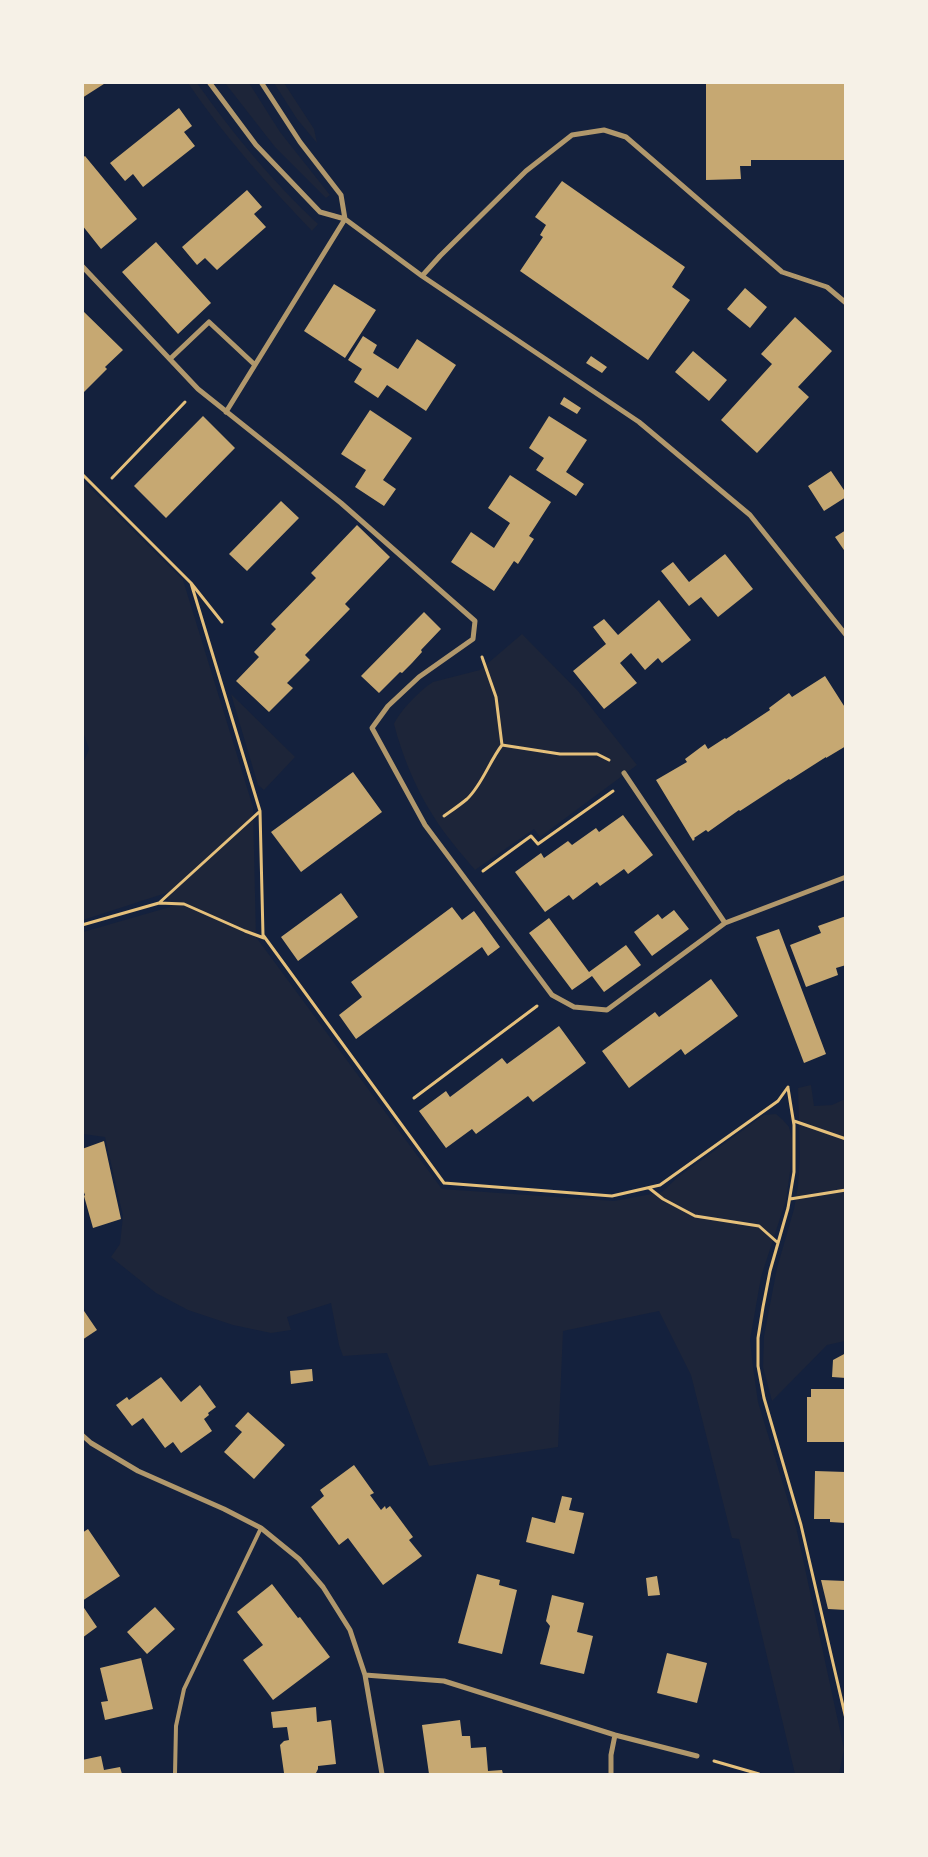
<!DOCTYPE html>
<html>
<head>
<meta charset="utf-8">
<style>
	body { margin:0 }
	#map { position:relative; width:928px; height:1857px; overflow:hidden; background:#14213d; font-family:"IBM Plex Serif",serif }
	canvas { display:block }
	.frame { position:absolute; inset:0; border:84px solid #f6f1e7; pointer-events:none }
</style>
</head>
<body>
<div id="map">
<canvas width="928" height="1857"></canvas>
<div class="frame"></div>
</div>
<script>
const context = document.querySelector('canvas').getContext('2d');
context.lineJoin = 'round';
function paint(path, color) {
  context.fillStyle = color;
  context.fill(path, 'evenodd');
}
function stroke(path, color, width, dash) {
  context.strokeStyle = color;
  context.lineWidth = width;
  context.lineCap = dash ? 'butt' : 'round';
  context.setLineDash(dash || []);
  context.stroke(path);
}
paint(new Path2D(`
	M 188,83 L 197,83 C 233,134 272,181 318,224 L 312,231 C 267,184 224,136 188,83 Z
	M 225,83 L 249,83 L 280,132 L 330,195 L 326,198 L 275,147 Z
	M 274,83 L 284,83 L 314,129 L 317,143 L 297,119 Z
	M 83,481 L 183,580 L 253,807 L 256,937 L 442,1189 L 614,1201 L 662,1192 L 678,1177 L 764,1115 L 776,1114 L 783,1120 L 789,1127 L 792,1139 L 790,1172 L 786,1200 L 761,1277 L 750,1340 L 753,1367 L 758,1402 L 796,1527 L 844,1749 L 839,1774 L 795,1774 L 739,1539 L 732,1538 L 691,1375 L 659,1311 L 563,1331 L 558,1447 L 429,1466 L 387,1353 L 343,1356 L 339,1345 L 331,1303 L 287,1317 L 291,1330 L 271,1333 L 233,1325 L 188,1310 L 156,1293 L 111,1257 L 120,1244 L 123,1216 L 105,1137 L 83,1134 L 83,932 L 170,907 L 166,893 L 83,920 L 82,766 L 89,749 L 83,732 Z
	M 522,634 L 578,691 L 637,765 L 540,837 L 534,829 L 475,870 C 460,852 444,834 432,814 C 415,787 402,755 394,724 C 400,711 420,690 433,682 L 480,670 Z
	M 231,694 L 295,757 L 264,790 L 258,785 Z
	M 811,1085 L 814,1106 L 832,1105 L 845,1099 L 845,1341 L 827,1345 L 772,1401 L 763,1367 L 764,1336 L 777,1268 L 794,1209 L 798,1186 L 800,1156 L 798,1088 Z`), '#1d2539');
paint(new Path2D(`
	M 82,82 L 107,82 L 82,98 Z
	M 706,82 L 846,82 L 846,160 L 751,160 L 751,166 L 740,166 L 741,179 L 706,180 Z
	M 179,108 L 192,126 L 184,132 L 195,146 L 143,187 L 133,174 L 125,181 L 110,163 Z
	M 85,156 L 137,219 L 101,249 L 82,225 L 82,158 Z
	M 562,181 L 685,267 L 672,287 L 690,300 L 648,360 L 520,271 L 543,237 L 540,235 L 546,225 L 535,217 Z
	M 247,190 L 262,207 L 254,214 L 266,227 L 217,270 L 205,258 L 197,265 L 182,247 Z
	M 156,242 L 211,303 L 178,334 L 122,272 Z
	M 334,284 L 376,310 L 345,358 L 304,331 Z
	M 745,288 L 767,307 L 750,328 L 727,309 Z
	M 82,310 L 123,350 L 105,367 L 107,369 L 82,394 Z
	M 795,317 L 832,351 L 798,387 L 809,397 L 757,453 L 721,420 L 772,364 L 761,354 Z
	M 363,336 L 377,345 L 373,353 L 398,369 L 417,339 L 456,365 L 426,411 L 387,385 L 378,398 L 354,382 L 362,369 L 348,360 Z
	M 693,351 L 727,380 L 709,401 L 675,372 Z
	M 591,356 L 607,367 L 602,373 L 586,363 Z
	M 564,397 L 581,408 L 577,414 L 560,404 Z
	M 370,410 L 412,438 L 383,480 L 396,489 L 384,506 L 355,487 L 366,470 L 341,454 Z
	M 203,416 L 235,448 L 166,518 L 134,486 Z
	M 549,416 L 587,440 L 566,472 L 584,484 L 576,496 L 536,470 L 544,458 L 529,448 Z
	M 831,471 L 846,493 L 846,497 L 824,511 L 808,486 Z
	M 510,475 L 551,502 L 529,536 L 534,539 L 518,564 L 514,561 L 494,591 L 451,562 L 471,532 L 494,548 L 510,523 L 488,508 Z
	M 281,501 L 299,518 L 247,571 L 229,554 Z
	M 357,525 L 390,557 L 345,604 L 350,609 L 305,655 L 310,660 L 287,683 L 293,688 L 269,712 L 236,681 L 259,657 L 254,652 L 276,629 L 271,624 L 316,578 L 311,573 Z
	M 846,530 L 846,553 L 835,537 Z
	M 725,554 L 753,589 L 718,617 L 701,597 L 689,606 L 661,571 L 673,562 L 689,582 Z
	M 659,600 L 691,640 L 662,663 L 658,658 L 645,670 L 631,653 L 620,663 L 637,683 L 604,709 L 573,671 L 606,644 L 593,627 L 604,619 L 618,635 Z
	M 424,612 L 441,629 L 421,650 L 422,652 L 412,663 L 402,673 L 400,672 L 379,693 L 361,676 Z
	M 825,676 L 846,709 L 846,746 L 826,758 L 826,757 L 790,780 L 789,779 L 740,811 L 739,810 L 708,832 L 706,830 L 694,838 L 695,839 L 693,841 L 656,780 L 687,762 L 685,759 L 705,744 L 708,749 L 725,738 L 726,739 L 770,710 L 769,708 L 789,693 L 792,697 Z
	M 353,772 L 382,812 L 301,872 L 271,832 Z
	M 623,815 L 653,855 L 628,874 L 624,869 L 600,886 L 597,882 L 573,900 L 569,895 L 545,912 L 515,872 L 541,853 L 544,858 L 568,841 L 572,845 L 596,828 L 599,832 Z
	M 341,893 L 358,917 L 298,961 L 281,937 Z
	M 452,907 L 462,920 L 474,911 L 500,947 L 488,956 L 482,947 L 356,1039 L 339,1015 L 362,997 L 351,982 Z
	M 674,910 L 689,929 L 652,956 L 634,932 L 658,914 L 662,919 Z
	M 846,916 L 846,965 L 836,968 L 838,975 L 806,987 L 790,945 L 821,933 L 818,926 Z
	M 549,918 L 589,972 L 626,945 L 641,965 L 604,992 L 592,976 L 572,990 L 529,933 Z
	M 779,929 L 826,1054 L 804,1063 L 756,937 Z
	M 711,979 L 738,1016 L 685,1055 L 681,1049 L 629,1088 L 602,1051 L 655,1012 L 659,1017 Z
	M 559,1026 L 586,1063 L 533,1102 L 528,1096 L 476,1134 L 472,1129 L 446,1148 L 419,1111 L 446,1091 L 450,1097 L 502,1058 L 507,1064 Z
	M 104,1141 L 121,1219 L 93,1228 L 84,1196 L 85,1195 L 82,1187 L 82,1149 Z
	M 82,1308 L 97,1330 L 82,1340 Z
	M 846,1353 L 846,1378 L 832,1377 L 833,1360 Z
	M 312,1369 L 313,1381 L 291,1384 L 290,1371 Z
	M 161,1377 L 181,1402 L 200,1385 L 216,1407 L 208,1413 L 209,1415 L 204,1419 L 212,1431 L 181,1453 L 173,1442 L 165,1448 L 143,1418 L 132,1426 L 116,1405 L 127,1397 L 129,1400 Z
	M 811,1389 L 846,1389 L 846,1442 L 807,1442 L 807,1397 L 811,1397 Z
	M 248,1412 L 285,1445 L 254,1479 L 224,1452 L 242,1432 L 235,1426 Z
	M 354,1465 L 374,1493 L 370,1495 L 381,1510 L 385,1506 L 386,1509 L 390,1506 L 413,1537 L 409,1540 L 422,1556 L 383,1585 L 348,1538 L 339,1545 L 311,1507 L 324,1496 L 320,1490 Z
	M 815,1471 L 846,1472 L 846,1523 L 830,1522 L 830,1519 L 814,1519 Z
	M 562,1496 L 572,1498 L 569,1510 L 584,1513 L 574,1554 L 526,1542 L 532,1517 L 555,1523 Z
	M 88,1529 L 120,1576 L 82,1601 L 82,1533 Z
	M 477,1574 L 500,1580 L 499,1585 L 517,1590 L 502,1654 L 458,1643 Z
	M 657,1576 L 660,1595 L 648,1596 L 646,1578 Z
	M 821,1580 L 846,1581 L 846,1610 L 828,1609 Z
	M 272,1584 L 298,1618 L 300,1617 L 330,1657 L 273,1700 L 243,1660 L 263,1645 L 237,1612 Z
	M 552,1595 L 584,1603 L 577,1632 L 593,1636 L 584,1674 L 540,1664 L 550,1626 L 546,1621 Z
	M 82,1605 L 97,1627 L 82,1638 Z
	M 155,1607 L 175,1629 L 147,1654 L 127,1632 Z
	M 667,1653 L 707,1663 L 697,1703 L 657,1693 Z
	M 141,1658 L 153,1709 L 105,1720 L 101,1702 L 108,1701 L 100,1668 Z
	M 316,1707 L 317,1722 L 331,1720 L 336,1764 L 318,1766 L 318,1769 L 316,1773 L 285,1774 L 284,1773 L 280,1745 L 284,1741 L 289,1740 L 287,1727 L 273,1728 L 271,1712 Z
	M 460,1720 L 462,1736 L 470,1736 L 471,1748 L 486,1747 L 488,1771 L 502,1770 L 503,1774 L 429,1774 L 422,1725 Z
	M 101,1756 L 104,1770 L 120,1767 L 122,1774 L 82,1774 L 82,1760 Z`), '#c6a872');
stroke(new Path2D(`
	M 82,474 L 191,583 L 222,622
	M 112,478 L 185,402
	M 191,583 L 260,811 L 263,935 L 444,1183 L 612,1196 L 660,1185 L 778,1101 L 788,1087
	M 502,745 L 560,754 L 597,754 L 609,760
	M 444,816 C 451,811 460,805 467,799 C 482,785 489,762 502,745 L 496,697 L 482,657
	M 483,871 L 531,836 L 538,844 L 613,791
	M 159,903 L 259,812
	M 82,925 L 159,903 L 184,904 L 245,931 L 264,938
	M 788,1088 L 794,1125 L 794,1172 L 788,1208 L 770,1271 L 763,1307 L 758,1338 L 758,1366 L 764,1398 L 801,1525 L 846,1719
	M 414,1098 L 537,1006
	M 794,1121 L 846,1139
	M 649,1188 L 663,1199 L 695,1216 L 759,1226 L 777,1242
	M 790,1199 L 846,1190
	M 714,1761 L 759,1774`), '#e5c07b', 3);
stroke(new Path2D(`
	M 175,1774 L 176,1726 L 184,1689 L 261,1528`), '#b1986c', 4);
stroke(new Path2D(`
	M 209,82 L 256,145 L 320,212 L 345,219 L 422,276 L 639,422 L 750,515 L 846,635
	M 261,82 L 300,142 L 341,195 L 345,219
	M 82,266 L 198,389 L 341,503 L 475,621 L 473,639 L 419,677 L 388,706 L 372,728 L 425,825 L 552,995 L 574,1007 L 607,1010 L 725,923 L 846,877
	M 422,276 L 440,256 L 526,171 L 572,135 L 604,130 L 626,137 L 782,272 L 827,287 L 846,303
	M 170,359 L 209,322 L 255,365
	M 226,412 L 345,219
	M 624,773 L 725,923
	M 82,1435 L 91,1443 L 138,1471 L 224,1509 L 261,1528 L 299,1559 L 323,1587 L 350,1630 L 365,1675 L 382,1774
	M 365,1675 L 444,1681 L 615,1735 L 697,1756
	M 611,1774 L 611,1755 L 615,1735`), '#b1986c', 5);
</script>
</body>
</html>
